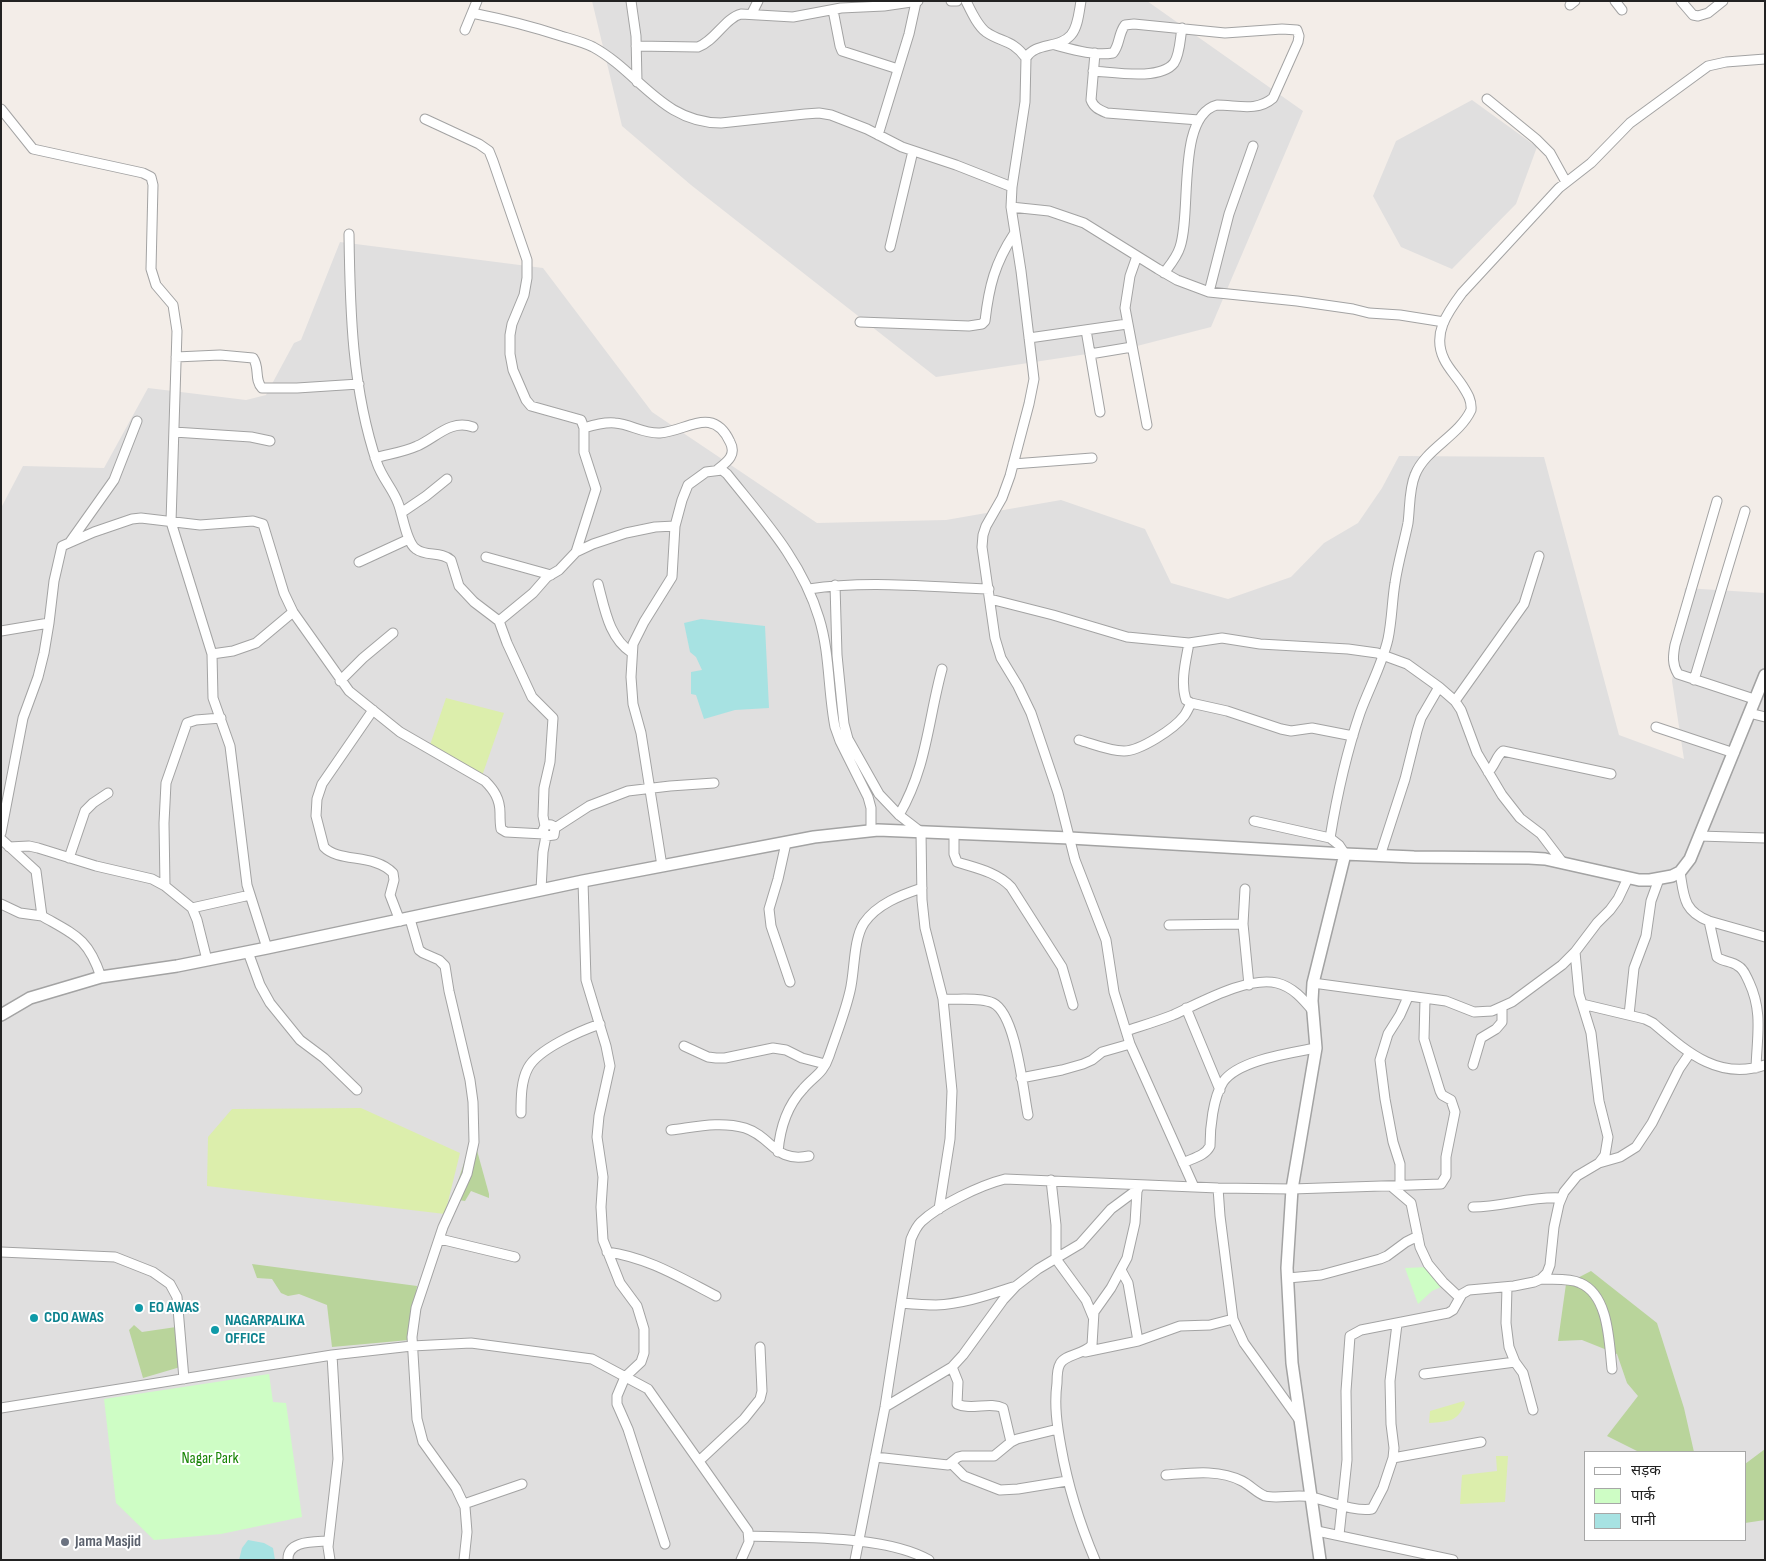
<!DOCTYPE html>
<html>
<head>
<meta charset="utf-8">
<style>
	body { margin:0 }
	#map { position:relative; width:1766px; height:1561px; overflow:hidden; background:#f3ede8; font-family:"Sofia Sans Condensed","Noto Sans Devanagari",sans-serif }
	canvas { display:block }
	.frame { position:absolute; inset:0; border:2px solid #222; pointer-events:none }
	.legend { position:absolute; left:1584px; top:1451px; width:162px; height:90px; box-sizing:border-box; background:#fff; border:1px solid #a7a7a7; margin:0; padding:6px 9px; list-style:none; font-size:15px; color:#222 }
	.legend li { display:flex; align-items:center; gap:10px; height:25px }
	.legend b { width:25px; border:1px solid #a7a7a7 }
</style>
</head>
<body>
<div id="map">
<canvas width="1766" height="1561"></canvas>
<div class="frame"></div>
<ul class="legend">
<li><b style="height:6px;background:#fff"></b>सड़क</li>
<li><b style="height:14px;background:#cefdc5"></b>पार्क</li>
<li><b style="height:14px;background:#a7e2e2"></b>पानी</li>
</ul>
</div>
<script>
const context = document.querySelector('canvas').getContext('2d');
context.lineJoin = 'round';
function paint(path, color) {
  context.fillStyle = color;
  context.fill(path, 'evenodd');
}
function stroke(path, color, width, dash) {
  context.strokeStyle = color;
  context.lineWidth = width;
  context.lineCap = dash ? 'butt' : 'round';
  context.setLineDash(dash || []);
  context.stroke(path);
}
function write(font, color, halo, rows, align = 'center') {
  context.font = font + ' "Sofia Sans Condensed",sans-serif';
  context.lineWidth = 4;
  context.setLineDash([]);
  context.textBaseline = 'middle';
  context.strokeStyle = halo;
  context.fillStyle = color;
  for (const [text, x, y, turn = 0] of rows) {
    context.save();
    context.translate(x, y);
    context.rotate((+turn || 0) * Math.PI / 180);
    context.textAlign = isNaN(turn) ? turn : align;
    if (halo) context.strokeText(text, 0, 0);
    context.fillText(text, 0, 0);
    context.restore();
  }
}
paint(new Path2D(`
	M 592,1 L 1147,1 L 1303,111 L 1211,327 L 1133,347 L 936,377 L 691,185 L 622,126 Z
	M 1472,100 L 1537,147 L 1516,204 L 1452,269 L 1401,247 L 1373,196 L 1396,141 Z
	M 340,242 L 543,268 L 652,412 L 817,523 L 946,520 L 1061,500 L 1145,529 L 1171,583 L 1228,599 L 1291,577 L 1324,543 L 1358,523 L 1382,488 L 1399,456 L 1544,457 L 1619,735 L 1684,759 L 1672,681 L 1685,588 L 1765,593 L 1765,1560 L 1,1560 L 1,508 L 23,466 L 104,468 L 148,388 L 246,400 L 266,395 L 294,343 L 301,340 ZM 1585,1452 L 1745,1452 L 1745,1540 L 1585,1540 Z`), '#e0dfdf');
paint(new Path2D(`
	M 446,698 L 504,713 L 482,776 L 430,745 Z
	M 361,1108 L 460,1153 L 445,1214 L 207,1186 L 208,1137 L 232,1109 Z
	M 1464,1401 L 1465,1404 C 1456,1423 1449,1421 1429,1423 L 1430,1411 Z
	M 1496,1456 L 1508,1456 L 1505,1502 L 1460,1504 L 1462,1475 L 1497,1471 Z`), '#dceeac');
paint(new Path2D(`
	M 473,1136 L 489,1194 L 489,1198 L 471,1191 L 465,1201 L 452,1199 Z
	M 252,1264 L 417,1286 L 409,1340 L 332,1347 L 327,1305 L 299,1294 L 288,1296 L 281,1293 L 272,1279 L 257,1278 Z
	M 1591,1271 L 1657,1323 L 1684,1408 L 1694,1452 L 1639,1452 L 1607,1436 L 1638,1396 L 1627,1383 L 1617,1354 L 1582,1340 L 1558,1341 L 1566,1284 Z
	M 134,1325 L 142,1332 L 183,1326 L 187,1365 L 143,1378 L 129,1330 Z
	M 1765,1449 L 1765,1520 L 1745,1523 L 1745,1464 Z`), '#b9d49b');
paint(new Path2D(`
	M 1428,1267 L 1441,1287 L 1432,1291 L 1418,1304 L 1405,1268 Z
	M 269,1374 L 273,1402 L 286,1403 L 302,1517 L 221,1534 L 154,1540 L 116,1503 L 104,1399 Z`), '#cefdc5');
paint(new Path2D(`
	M 701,619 L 765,626 L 769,708 L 735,710 L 704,719 L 696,695 L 691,694 L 691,672 L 702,670 L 696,657 L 690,652 L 684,623 Z
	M 248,1540 L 264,1543 L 273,1548 L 275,1560 L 239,1560 L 242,1548 Z`), '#a7e2e2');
const minor = new Path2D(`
	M 631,1 L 636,36 L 637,82
	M 951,1 L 957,1
	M 966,1 C 971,11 977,25 986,32 C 1002,43 1012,39 1026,58
	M 1081,1 C 1079,12 1078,27 1071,35 C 1059,49 1035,42 1026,58 L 1025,102 L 1012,187 L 1011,207 L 1021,271 L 1034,379 L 1029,404 L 1010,476 L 1002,498 L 986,526 L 983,535 L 982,547 L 995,638 L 1001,658 L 1018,686 L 1031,713 L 1058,793 L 1075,860 L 1106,940 L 1114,992 L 1130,1044 L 1194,1187
	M 1615,1 L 1622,10
	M 1681,1 L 1693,15 L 1698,16 L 1708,13 L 1723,1
	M 1570,5 L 1575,1
	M 833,10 L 840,46 L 842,51 L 898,69
	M 472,13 C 502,19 531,26 561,36 C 571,39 583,42 593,47 C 639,72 662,123 721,123 L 805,114 L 819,113 L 831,115 L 867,129 L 902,147 L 956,165 L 1012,187
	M 752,13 L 758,1
	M 465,30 L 477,1
	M 1055,45 C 1074,50 1094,56 1113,53 C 1120,45 1118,34 1125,25 L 1134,24 L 1225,33 L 1282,29 L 1297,30 L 1299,36 L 1298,42 L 1273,98 C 1257,112 1237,105 1217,105 C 1176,116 1192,212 1180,247 C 1177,257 1170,265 1164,273
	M 636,46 L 698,47 C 715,41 725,18 741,14 L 793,17 L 841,8 L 884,6 L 918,1
	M 1095,53 L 1091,100 C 1094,108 1100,110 1107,113 L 1199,120
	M 1093,71 C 1113,72 1160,81 1174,63 C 1180,54 1180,39 1182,28
	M 1487,99 L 1536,139 L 1550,153 L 1566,182
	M 1,109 L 33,149 L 143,173 L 151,177 L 153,185 L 151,269 L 156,285 L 173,305 L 177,331 L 171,522 L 212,654 L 213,698 L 230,746 L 247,885 L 267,948
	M 425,119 L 479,144 L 489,151 L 493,161 L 527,260 L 527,278 L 524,295 L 512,324 L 510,335 L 510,354 L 513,370 L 526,400 L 531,406 L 581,420 L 584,428 L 584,452 L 596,489 L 576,552
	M 878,135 L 909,34 L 916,2
	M 1011,207 L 1049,211 L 1084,223 L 1158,269 L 1177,280 L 1209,292 L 1297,301 L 1353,309 L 1369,313 L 1400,315 L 1444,322
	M 349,234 C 350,311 352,389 377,463 C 382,478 393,489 398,503 C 403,515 406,542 416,549 C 426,557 441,551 451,560 L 459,586 L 474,602 L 499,621 L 507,643 L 532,697 L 553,718 L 550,762 L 544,788 L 543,816 L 545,826 L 543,830 L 546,836 L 554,835 L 555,828 C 552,824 549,824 545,826
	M 890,247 L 913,151
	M 1137,256 L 1130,276 L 1125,308 L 1147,425
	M 1209,292 L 1229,214 L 1253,146
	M 860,322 L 969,326 L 982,324 L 985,321 C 989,286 995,263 1014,234
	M 1086,330 L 1100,412
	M 1029,338 L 1127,324
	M 1090,354 L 1132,347
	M 176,357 L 220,355 L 253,358 C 260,367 254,380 262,388 L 297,388 L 359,384
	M 584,428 C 594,425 604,422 615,423 C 630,424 644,434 660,433 C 687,431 713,405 730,442 C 737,455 727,462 717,470
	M 174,432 L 251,437 L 270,441
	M 375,458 C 389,454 404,452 417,446 C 436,438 450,419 473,427
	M 1013,464 L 1092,458
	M 1717,501 L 1675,645 C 1673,656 1672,664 1678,674 L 1754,699
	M 401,513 L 426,496 L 447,479
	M 70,542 L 114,480 L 137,421
	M 486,557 L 551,575
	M 359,562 L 409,539
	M 598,584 C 605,610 609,638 632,653
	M 835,585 L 837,655 L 842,705 L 844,724 L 848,739 L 879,794 L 899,815 L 921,832 L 922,900 L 925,928 L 943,999 L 952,1091 L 950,1139 L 939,1209
	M 809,589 C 867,580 929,587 989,589
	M 990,599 L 1053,615 L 1127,637 L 1189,643 L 1222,638 L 1260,644 L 1348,649 L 1377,653 L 1407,664 L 1439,687 L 1455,701 L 1461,710 L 1477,753 L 1502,795 L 1520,818 L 1541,834 L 1563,863
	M 499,621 L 533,593 L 547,577 L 559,570 L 576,552 L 593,544 L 626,533 L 655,527 L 675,526
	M 1,631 L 49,623
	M 1189,643 C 1186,660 1180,682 1186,700 L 1191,703 L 1227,711 L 1281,729 L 1291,731 L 1312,728 L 1353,736
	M 212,654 L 233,651 L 256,643 L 293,612
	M 1694,680 L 1745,511
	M 340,681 L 363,658 L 393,633
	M 1455,701 L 1524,604 L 1539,556
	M 373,710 L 322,784 L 317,799 L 316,816 L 324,847 C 339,863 374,853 393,873 L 394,880 L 390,895 L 400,921
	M 1749,713 L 1765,717
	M 1656,727 L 1734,753
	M 1079,740 C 1093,744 1109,751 1124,751 C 1140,751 1174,729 1184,716 C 1187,712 1189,707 1191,703
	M 1488,772 C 1495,766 1496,756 1503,751 L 1611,774
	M 899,815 C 927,767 928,720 942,669
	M 1254,821 L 1330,838 L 1339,845 L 1345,854
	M 555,828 L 589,806 L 628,791 L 670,786 L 714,783
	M 1,833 L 23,718 L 38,677 L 44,653 L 49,623 L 54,581 L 62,546 L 94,532 L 132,519 L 141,518 L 200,525 L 253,521 L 263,524 L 284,593 L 293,612 L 349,691 L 400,732 L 485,781 C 494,790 500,799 500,813 C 500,819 500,824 501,829 L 506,832 L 544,834
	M 954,834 L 954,854 L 957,862 C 976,868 997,872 1011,887 L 1062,967 L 1073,1005
	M 1699,836 L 1765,838
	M 1330,838 C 1337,795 1346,754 1360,713 C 1369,688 1382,665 1388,639 C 1392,620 1392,601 1395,583 C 1398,562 1404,543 1408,523 C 1410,508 1409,489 1415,475 C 1425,449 1459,436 1471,410 C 1472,400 1467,393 1462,385 C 1456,376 1448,368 1444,359 C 1432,334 1447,313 1462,293 L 1559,188 L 1591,163 L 1630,123 L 1708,66 L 1726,62 L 1765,59
	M 1,839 L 36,871 L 42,916 C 75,935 88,938 101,977
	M 786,843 L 778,879 L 769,909 L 771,926 L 790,982
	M 9,847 L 29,846 L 38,848 L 96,866 L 152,879 L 165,886 L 192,908 L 197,920 L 207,960
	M 1380,856 L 1405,779 L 1417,731 L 1421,718 L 1439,687
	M 69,858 L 85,811 L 93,803 L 108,793
	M 662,866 L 641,733 L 633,704 L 631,677 L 633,644 L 644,622 L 672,577 L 675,526 L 682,500 L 688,485 L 706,472 L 722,470 L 727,474 C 763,519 802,561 819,618 C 830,653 828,692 835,727 L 840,741 L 868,797 L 871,808 L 871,831
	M 1680,872 C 1684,896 1683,911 1709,921 L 1765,937
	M 583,881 L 586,980 L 606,1046 L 610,1066 L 599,1116 L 597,1137 L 603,1177 L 601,1207 L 603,1240 L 620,1283 L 637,1306 L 644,1329 L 644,1353 L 641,1362 L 625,1377 L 617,1396 L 617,1404 L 628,1429 L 665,1544
	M 165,886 L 164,823 L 166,783 L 187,723 L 196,720 L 221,718
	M 1245,889 L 1243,924 L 1249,985
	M 541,890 L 543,852 L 546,836
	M 1,904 L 20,913 L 42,916
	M 192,908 L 250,895
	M 410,919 L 419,950 L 423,953 L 439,960 L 445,966 L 449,991 L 470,1080 L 473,1102 L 474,1142 L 467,1174 L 443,1227 L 416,1308 L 412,1337 L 417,1419 L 423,1442 L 456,1488 L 465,1507 L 467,1532 L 464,1560
	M 1709,921 L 1717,957 C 1723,962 1732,961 1738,966 C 1744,969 1746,976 1749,982 C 1763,1012 1757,1036 1756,1068
	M 1169,925 L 1243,924
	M 248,952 L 260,985 L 270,1003 L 300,1040 L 324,1058 L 357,1090
	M 1313,983 L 1446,1001 L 1474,1012 L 1492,1011 L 1512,1002 L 1562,965 L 1575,952 L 1597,923 L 1610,910 L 1618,899 L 1628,878
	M 943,999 C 956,1000 981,997 993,1003 C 1016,1014 1023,1090 1028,1115
	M 1582,1004 L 1645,1019 L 1653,1023 C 1686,1051 1718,1081 1765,1065
	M 1186,1008 L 1220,1090
	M 1629,1015 L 1634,968 L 1646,936 L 1651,901 L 1659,879
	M 1126,1031 C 1141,1026 1158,1021 1173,1015 C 1200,1003 1247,976 1277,983 C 1293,987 1303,999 1313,1011
	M 684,1046 L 708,1057 L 716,1058 L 725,1058 L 773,1048 L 786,1050 L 802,1058 L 825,1064
	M 1473,1065 L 1481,1038 L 1496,1029 L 1502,1022 L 1502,1007
	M 1021,1078 L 1062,1070 L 1083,1064 L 1092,1060 L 1102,1052 L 1130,1044
	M 521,1113 C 521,1098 521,1081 528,1068 C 538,1049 580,1031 600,1024
	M 671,1130 C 696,1127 720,1121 745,1128 C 773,1137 774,1163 809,1156
	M 778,1152 C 780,1128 787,1106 803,1089 C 814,1076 823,1074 829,1056 C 836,1035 845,1013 850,991 C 855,971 853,940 864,923 C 877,904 901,895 922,888
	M 1183,1163 C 1193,1158 1205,1156 1210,1146 C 1210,1128 1213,1098 1223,1082 C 1238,1060 1291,1053 1316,1048
	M 1599,1163 L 1620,1157 L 1636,1147 L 1652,1123 L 1679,1069 L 1690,1053
	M 1051,1180 L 1056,1225 L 1056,1259 L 1086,1300 L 1093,1317
	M 1400,1185 L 1400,1164 L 1393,1142 L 1385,1099 L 1380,1060 L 1388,1034 L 1400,1015 L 1408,997
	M 1391,1186 L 1411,1203 L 1420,1247 L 1428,1264 L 1443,1282 L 1459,1297
	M 1218,1188 L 1220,1216 L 1233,1319 L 1244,1343 L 1300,1421
	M 1473,1207 C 1503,1207 1531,1196 1561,1198
	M 440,1239 L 515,1257
	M 1,1252 L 115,1257 L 153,1272 L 170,1284 L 177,1297 L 184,1379
	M 607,1252 C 647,1257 681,1278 716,1296
	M 1121,1270 L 1128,1283 L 1138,1341
	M 1288,1278 L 1321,1275 L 1380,1259 L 1387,1256 L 1406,1242 L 1418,1236
	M 1541,1279 C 1553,1280 1569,1278 1580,1283 C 1609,1295 1609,1342 1612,1369
	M 1507,1287 L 1506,1323 L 1509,1347 L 1515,1362 L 1523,1373 L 1533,1410
	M 901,1303 C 913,1304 925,1305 936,1305 C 963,1304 988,1295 1013,1287
	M 1085,1352 L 1138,1341 L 1180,1326 L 1210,1325 L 1233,1319
	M 952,1367 L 958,1382 L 957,1404 C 971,1411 990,1401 1003,1408 L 1011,1442
	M 1424,1374 L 1515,1362
	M 885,1407 L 952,1367 L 963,1355 L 1003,1300 L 1016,1286 L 1038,1269 L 1080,1244 L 1111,1209 L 1138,1189
	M 1,1408 L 332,1355 L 412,1346 L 471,1343 L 592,1359 L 648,1389 L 748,1531 L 749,1542 L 741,1560
	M 875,1457 L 948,1465 L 958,1457 L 962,1456 L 994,1456 L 1011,1442 L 1017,1439 L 1058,1429
	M 1393,1458 L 1481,1442
	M 699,1461 L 744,1419 L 760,1399 L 762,1391 L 760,1347
	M 951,1463 L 964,1476 L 1000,1490 L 1018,1489 L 1067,1481
	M 1166,1475 C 1191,1473 1219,1469 1242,1481 C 1250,1485 1257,1493 1265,1496 C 1277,1499 1297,1494 1311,1497 C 1329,1501 1354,1512 1372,1509 L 1383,1488 L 1393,1458 L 1394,1448 L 1391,1424 L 1390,1381 L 1397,1324
	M 464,1504 L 522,1484
	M 1317,1531 L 1453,1560
	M 1339,1535 L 1347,1460 L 1346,1391 L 1350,1336 L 1361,1330 L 1448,1313 L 1453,1310 L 1462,1294 L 1469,1290 L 1514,1286 L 1534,1282 L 1541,1279 L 1547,1273 L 1550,1265 L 1554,1227 L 1559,1204 L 1564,1192 L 1577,1176 L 1599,1163 L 1605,1155 L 1608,1137 L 1599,1101 L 1591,1033 L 1579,994 L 1575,952
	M 750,1536 C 801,1538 885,1535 929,1560
	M 288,1560 C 287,1540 315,1542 328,1541
	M 330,1560 L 328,1547 L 338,1459 L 332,1355
	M 855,1560 L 885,1407 L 911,1239 C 914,1232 916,1227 921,1222 C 939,1205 981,1185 1005,1179 L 1218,1188 L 1292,1189 L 1441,1184 L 1446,1176 L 1446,1157 L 1455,1112 L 1451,1100 L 1442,1095 L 1440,1091 L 1424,1039 L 1425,999
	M 1095,1560 C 1079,1522 1068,1487 1061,1447 C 1057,1425 1054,1405 1057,1383 C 1057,1377 1057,1369 1060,1364 C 1065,1354 1083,1355 1092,1345 L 1094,1312 L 1111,1288 L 1127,1258 L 1135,1223 L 1137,1191`);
const tertiary = new Path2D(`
	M 1,1015 L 30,998 L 101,977 L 177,966 L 267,948 L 583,881 L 814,837 L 878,830 L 1070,838 L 1345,854 L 1414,857 L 1529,858 L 1545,859 L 1639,880 L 1650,880 L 1672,876 L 1680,872 L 1690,859 L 1765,675
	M 1320,1560 L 1292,1363 L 1287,1268 L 1292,1189 L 1316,1048 L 1312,1001 L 1313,983 L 1345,854`);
stroke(minor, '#a3a3a3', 11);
stroke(tertiary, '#a3a3a3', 14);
stroke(minor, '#fff', 9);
stroke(tertiary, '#fff', 11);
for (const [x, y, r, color] of [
	[139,1308,5,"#0f9aa8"],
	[34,1318,5,"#0f9aa8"],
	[215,1330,5,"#0f9aa8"],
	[65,1542,5,"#6b7280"]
]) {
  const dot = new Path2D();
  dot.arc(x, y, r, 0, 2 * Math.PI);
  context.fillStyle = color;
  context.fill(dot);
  stroke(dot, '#fff', 2);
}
write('bold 16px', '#0d838f', '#fff', [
	["EO AWAS",149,1308],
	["CDO AWAS",44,1318],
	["NAGARPALIKA",225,1321],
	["OFFICE",225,1339]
], 'left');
write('16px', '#198506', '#fff', [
	["Nagar Park",210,1459]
]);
write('bold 16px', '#5b616d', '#fff', [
	["Jama Masjid",75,1542]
], 'left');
</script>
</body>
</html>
